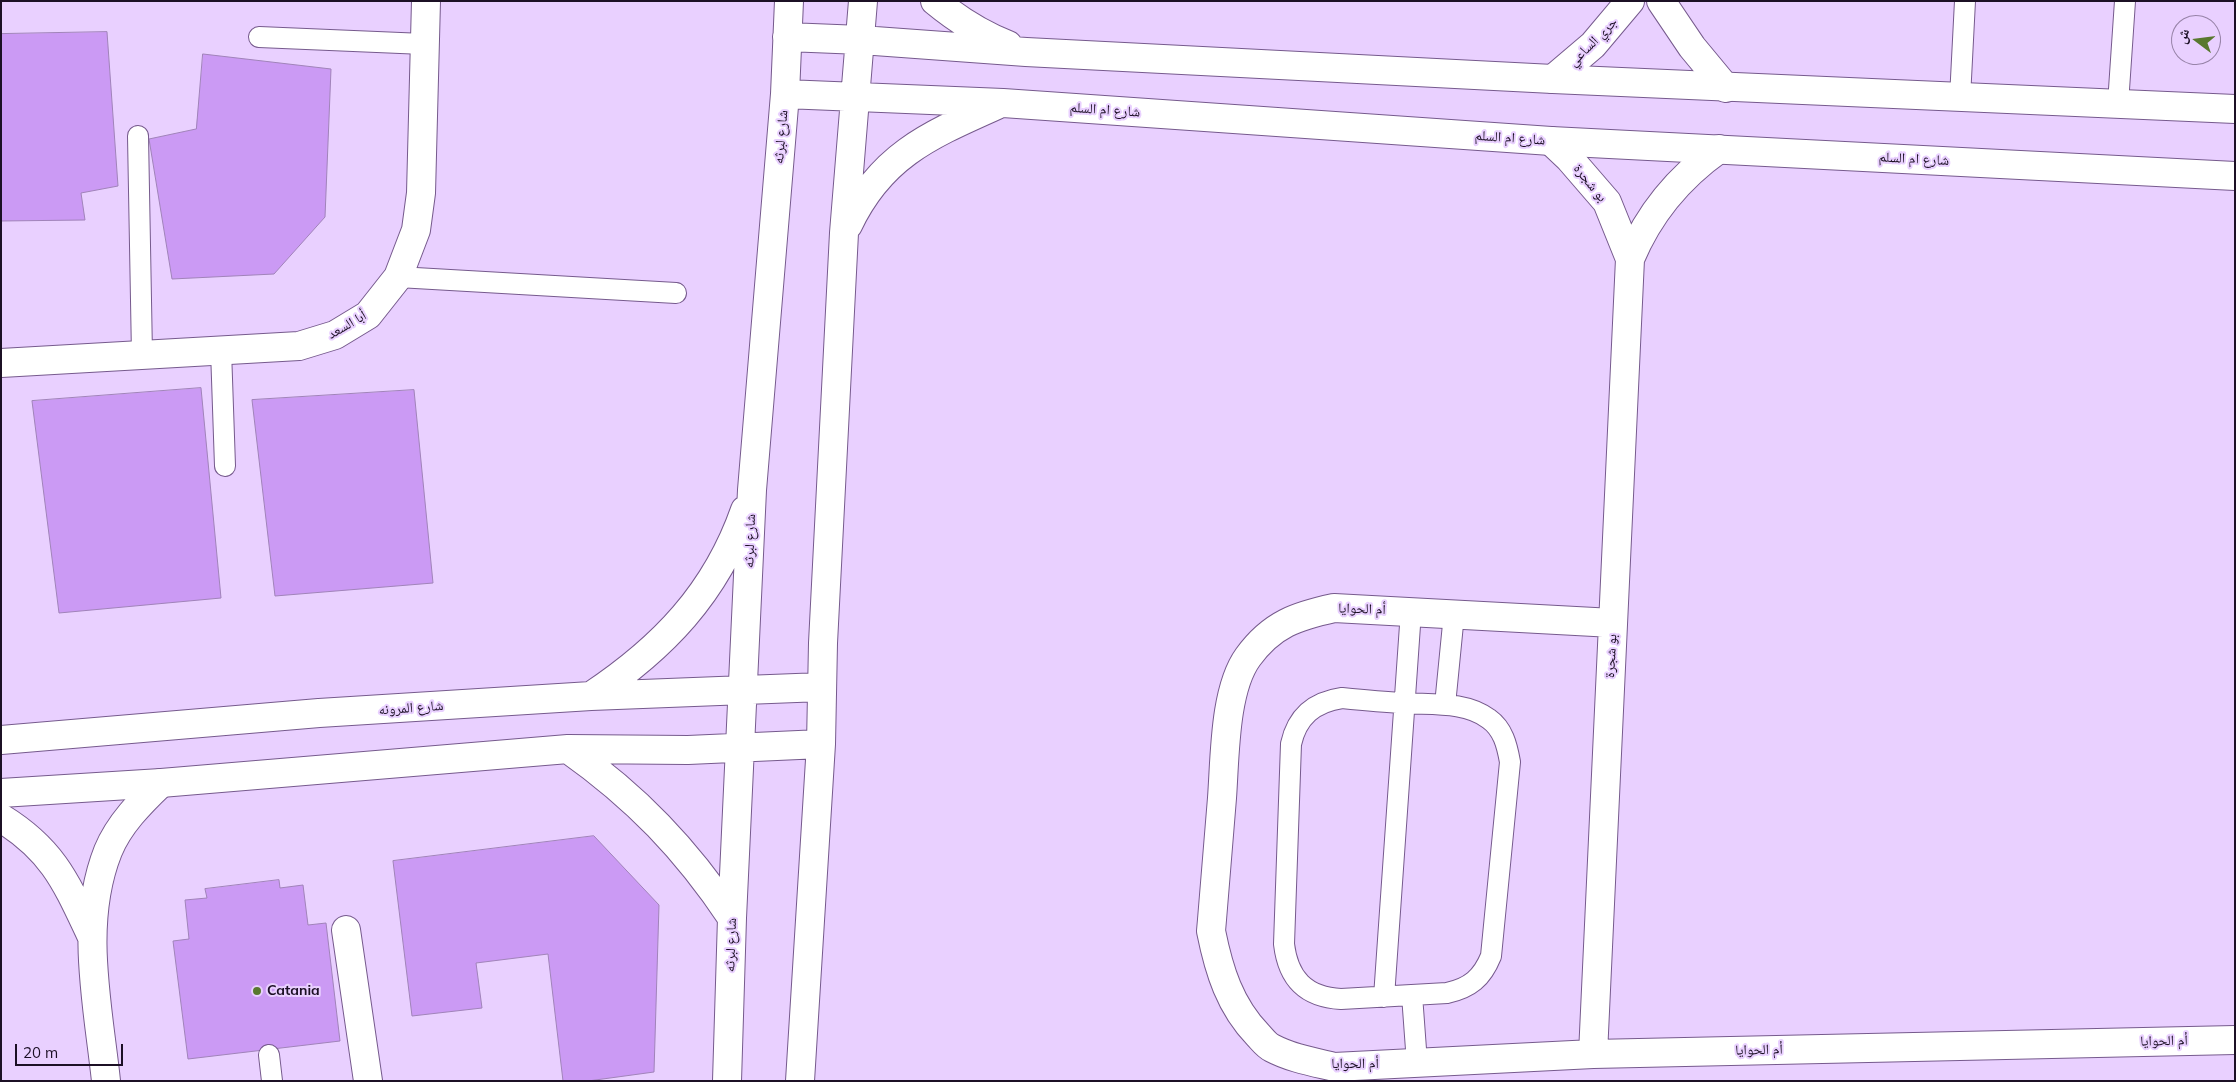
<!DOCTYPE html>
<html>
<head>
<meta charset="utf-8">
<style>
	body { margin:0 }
	#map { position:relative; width:2236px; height:1082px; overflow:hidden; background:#e9d0ff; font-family:Mulish,"Noto Naskh Arabic",sans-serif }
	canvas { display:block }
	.frame { position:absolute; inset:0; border:2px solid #1c1025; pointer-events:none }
	.north { position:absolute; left:2171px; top:15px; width:50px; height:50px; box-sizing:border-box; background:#e9d0ff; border:1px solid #9783a8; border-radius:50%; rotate:285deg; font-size:14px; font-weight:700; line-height:20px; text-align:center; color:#1c1025 }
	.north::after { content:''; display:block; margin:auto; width:18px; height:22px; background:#59782f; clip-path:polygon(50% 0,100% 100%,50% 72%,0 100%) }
	.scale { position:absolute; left:15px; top:1044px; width:108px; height:22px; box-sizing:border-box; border:2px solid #1c1025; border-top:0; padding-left:6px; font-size:15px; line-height:18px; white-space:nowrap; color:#1c1025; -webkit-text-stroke:4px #e9d0ff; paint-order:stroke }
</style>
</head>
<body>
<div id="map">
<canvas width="2236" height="1082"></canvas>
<div class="frame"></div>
<div class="north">ش</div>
<div class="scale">20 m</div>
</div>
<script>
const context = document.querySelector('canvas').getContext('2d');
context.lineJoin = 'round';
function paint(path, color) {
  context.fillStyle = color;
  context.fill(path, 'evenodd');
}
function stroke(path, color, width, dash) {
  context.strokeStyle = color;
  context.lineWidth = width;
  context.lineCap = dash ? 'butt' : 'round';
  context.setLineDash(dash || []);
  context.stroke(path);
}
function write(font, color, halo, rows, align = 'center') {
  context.font = font + ' Mulish,"Noto Naskh Arabic",sans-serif';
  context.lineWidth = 4;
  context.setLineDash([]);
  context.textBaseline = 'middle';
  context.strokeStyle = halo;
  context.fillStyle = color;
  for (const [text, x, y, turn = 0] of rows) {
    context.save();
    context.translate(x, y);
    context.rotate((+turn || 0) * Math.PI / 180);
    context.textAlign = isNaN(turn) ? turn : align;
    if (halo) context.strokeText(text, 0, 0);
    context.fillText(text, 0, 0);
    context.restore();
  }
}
const building = new Path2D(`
	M 107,32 L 118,186 L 81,193 L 85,220 L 1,221 L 1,34 Z
	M 203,54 L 331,69 L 325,217 L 274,274 L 172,279 L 149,139 L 196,129 Z
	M 201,388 L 221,598 L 59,613 L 32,401 Z
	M 414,390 L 433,583 L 275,596 L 252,400 Z
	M 594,836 L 659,905 L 654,1072 L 588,1081 L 563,1081 L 548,954 L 476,963 L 482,1008 L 412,1016 L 393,861 Z
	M 279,880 L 280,888 L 303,885 L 308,925 L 326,923 L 340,1041 L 188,1059 L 173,941 L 189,939 L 185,900 L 207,898 L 205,889 Z`);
paint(building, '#cb9af4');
stroke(building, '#a083b9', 1);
const lane = new Path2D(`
	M 259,37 L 424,44
	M 1960,98 L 1965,1
	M 2118,104 L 2125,1
	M 138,136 L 142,355
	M 398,277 L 676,293
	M 221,350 L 225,466
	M 1342,698 C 1362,700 1383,702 1403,703 C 1431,705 1466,701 1489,719 C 1503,729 1507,745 1510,762 L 1491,956 C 1482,978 1470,988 1447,993 L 1341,999 C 1305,997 1288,978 1284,944 L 1291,744 C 1297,717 1314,702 1342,698 Z
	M 1445,705 L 1454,614
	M 1412,995 L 1417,1063
	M 1384,997 L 1411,611
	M 269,1055 L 272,1081`);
const street = new Path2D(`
	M 1661,1 L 1692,47 L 1726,88
	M 1553,79 L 1593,45 L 1630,1
	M 1551,141 L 1569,158 L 1607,202 L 1630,259
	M 1,363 L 299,346 L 335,335 L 368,315 L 398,277 L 416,230 L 421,193 L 426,1
	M 1613,623 L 1334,608 C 1297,616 1272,624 1248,657 C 1224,690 1225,758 1222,798 C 1218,843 1215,887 1211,931 C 1219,971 1230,1006 1258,1035 C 1262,1039 1266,1045 1272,1048 C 1291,1058 1313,1062 1334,1067 L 1593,1054 L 2235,1040
	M 1,818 C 53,850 66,882 91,935
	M 346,930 L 368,1081
	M 1593,1054 L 1630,259 C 1649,213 1678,178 1719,149
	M 106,1081 C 98,1005 79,924 108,851 C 119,824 141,802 161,783`);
const secondary = new Path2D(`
	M 935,1 C 958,20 980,34 1008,45
	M 787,37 L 861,40 L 1026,52 L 1553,79 L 2235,109
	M 785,94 L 1003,103 L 1551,141 L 2235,176
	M 848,225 C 881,155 930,135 997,105
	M 591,696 C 663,648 716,593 745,510
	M 1,740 L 319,713 L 591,696 L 822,687
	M 568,749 C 636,797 686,849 732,918
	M 1,793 L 161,783 L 568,749 L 688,750 L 821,744
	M 727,1081 L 732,918 L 752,490 L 785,94 L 789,1
	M 800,1081 L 821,744 L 823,643 L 844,233 L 863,1`);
stroke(lane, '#765a8d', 22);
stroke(street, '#765a8d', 30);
stroke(secondary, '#765a8d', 30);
stroke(lane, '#fff', 20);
stroke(street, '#fff', 28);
stroke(secondary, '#fff', 28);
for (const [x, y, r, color] of [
	[257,991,5,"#59782f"]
]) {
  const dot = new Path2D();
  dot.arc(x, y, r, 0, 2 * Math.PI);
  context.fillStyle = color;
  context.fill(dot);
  stroke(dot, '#e9d0ff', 2);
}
write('14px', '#1c1025', '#e9d0ff', [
	["جري الساعي",1593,42,-45],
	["شارع ام السلم",1105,110,4],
	["شارع لبرثه",781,137,-85],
	["شارع ام السلم",1510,138,4],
	["شارع ام السلم",1914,159,3],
	["بو شجرة",1590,183,51],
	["أبا السعد",347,325,-30],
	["شارع لبرثه",750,541,-88],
	["أم الحوايا",1362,609,2],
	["بو شجرة",1611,656,-87],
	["شارع المرونه",411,708,-4],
	["شارع لبرثه",731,945,-88],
	["أم الحوايا",2164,1041,-1],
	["أم الحوايا",1759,1050,-1],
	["أم الحوايا",1355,1064]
]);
write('bold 14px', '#1c1025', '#e9d0ff', [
	["Catania",267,991]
], 'left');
</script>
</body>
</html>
